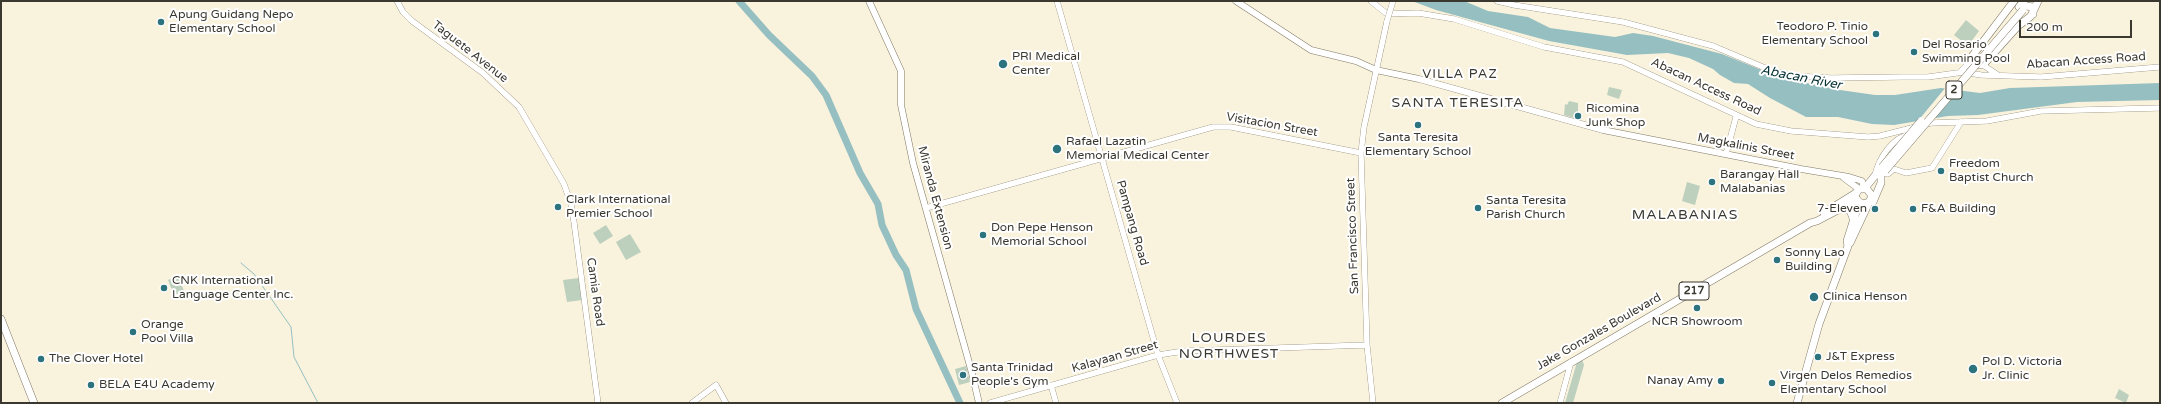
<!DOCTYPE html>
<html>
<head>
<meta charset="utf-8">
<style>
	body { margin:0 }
	#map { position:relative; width:2161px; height:404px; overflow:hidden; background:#f9f2dd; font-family:"Varela Round",sans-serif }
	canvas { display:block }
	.frame { position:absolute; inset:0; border:2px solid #3a382f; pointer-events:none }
	.scale { position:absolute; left:2019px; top:20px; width:113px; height:18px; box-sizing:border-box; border:2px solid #3a382f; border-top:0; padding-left:5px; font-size:12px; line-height:14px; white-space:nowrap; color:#3a382f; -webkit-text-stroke:3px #fff; paint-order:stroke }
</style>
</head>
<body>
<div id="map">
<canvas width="2161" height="404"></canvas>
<div class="frame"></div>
<div class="scale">200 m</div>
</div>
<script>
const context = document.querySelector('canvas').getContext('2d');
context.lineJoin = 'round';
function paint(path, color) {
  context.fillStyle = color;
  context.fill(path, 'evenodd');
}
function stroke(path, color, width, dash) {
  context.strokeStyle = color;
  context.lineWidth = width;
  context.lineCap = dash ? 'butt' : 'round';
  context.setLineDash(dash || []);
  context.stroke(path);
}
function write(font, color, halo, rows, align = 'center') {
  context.font = font + ' "Varela Round",sans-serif';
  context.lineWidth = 4;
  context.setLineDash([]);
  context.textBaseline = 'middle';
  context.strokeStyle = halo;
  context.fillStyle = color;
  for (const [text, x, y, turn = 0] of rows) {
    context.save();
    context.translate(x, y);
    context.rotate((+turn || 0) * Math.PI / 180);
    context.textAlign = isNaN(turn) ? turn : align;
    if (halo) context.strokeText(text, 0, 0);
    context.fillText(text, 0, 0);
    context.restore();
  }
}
paint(new Path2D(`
	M 1966,20 L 1979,31 L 1968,46 L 1954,35 Z
	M 1609,87 L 1622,90 L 1619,99 L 1607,95 Z
	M 1569,101 L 1578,103 L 1578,112 L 1575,112 L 1574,118 L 1564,115 L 1565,104 L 1567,105 Z
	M 1687,182 L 1700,186 L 1695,205 L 1682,201 Z
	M 606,225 L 613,236 L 600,244 L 593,233 Z
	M 630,234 L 641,252 L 626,260 L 616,242 Z
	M 178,276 L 184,291 L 174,295 L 168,280 Z
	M 579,278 L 582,300 L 567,302 L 563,280 Z
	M 1582,359 L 1584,365 L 1573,403 L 1565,403 L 1577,362 Z
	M 966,366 L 970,382 L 959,385 L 955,369 Z
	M 2119,389 L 2129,395 L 2126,403 L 2115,398 Z`), '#bcd0bd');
paint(new Path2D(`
	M 1412,1 L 1464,1 L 1488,11 L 1528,17 L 1550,28 L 1615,37 L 1633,33 L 1653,36 L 1722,54 L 1779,77 L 1840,90 L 1875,95 L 1895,95 L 1941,88 L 1980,93 L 2010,88 L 2160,83 L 2160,100 L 2077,102 L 1978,115 L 1948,116 L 1894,125 L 1872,124 L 1838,117 L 1806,117 L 1770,98 L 1748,84 L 1734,83 L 1720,75 L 1713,69 L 1689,58 L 1668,53 L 1627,55 L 1549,41 L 1436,10 Z`), '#96bfc2');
paint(new Path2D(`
	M 1946,87 L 1958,88 L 1931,120 L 1917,122 Z`), '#f9f2dd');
stroke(new Path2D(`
	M 241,263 L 254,274 L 291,327 L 294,357 L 318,403`), '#96bfc2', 1);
stroke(new Path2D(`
	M 739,1 L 769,35 L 812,76 L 826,95 L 860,173 L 878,204 L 882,225 L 896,255 L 906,270 L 916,309 L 960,403`), '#96bfc2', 7);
const tertiary = new Path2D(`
	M 397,1 L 403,12 L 412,21 L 483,73 L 519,107 L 564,184 L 571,204 L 574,222 L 598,403
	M 1057,1 L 1158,355 L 1177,403
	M 1371,1 L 1387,14 L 1418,13 L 1454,19 L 1544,47 L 1623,62 L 1756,124 L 1791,131 L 1868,137 L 1880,136 L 1931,123 L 1987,121 L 2041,111 L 2160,108
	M 1497,1 L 1514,5 L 1623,22 L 1713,46 L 1770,70 L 1795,76 L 1831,78 L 1902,77 L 1928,77 L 1964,72 L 1981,75 L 2041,77 L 2160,67
	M 1983,65 L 1998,75
	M 1960,72 L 1972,60
	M 1726,154 L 1736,117
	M 1884,173 L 1888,174 L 1894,169 L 1906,173 L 1932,168 L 1961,122
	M 1875,175 C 1879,158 1892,138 1910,134
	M 926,208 L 1213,127 L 1231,127 L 1361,153
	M 1051,385 L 1056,403
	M 692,403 L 716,385 L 726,403
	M 990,403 L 1158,355 L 1184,351 L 1367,345
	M 1373,403 L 1367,345 L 1361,153 L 1364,127 L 1387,21
	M 1560,403 L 1571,362`);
const secondary = new Path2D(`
	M 869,1 L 901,71 L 901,105 L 913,163 L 972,373 L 979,403
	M 1236,1 L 1311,50 L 1356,61 L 1376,70 L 1419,79 L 1603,130 L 1801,169 L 1849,177 L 1862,181 L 1864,188
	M 1844,178 L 1859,189`);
const primary = new Path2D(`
	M 1824,213 L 1856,193
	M 1,319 L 34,403
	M 1502,403 L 1810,223 L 1817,221 L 1857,200`);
const trunk = new Path2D(`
	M 2014,1 L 1973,55 L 1972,60 L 1976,65 L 1983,65 L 2018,26 L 2031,16 L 2038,1
	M 2026,6 L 2033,7 L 2033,14
	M 2019,7 L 2024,1
	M 1865,188 L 1882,167
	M 1873,202 L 1881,183 L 1881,176
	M 1840,209 L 1850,210 L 1854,221
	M 1850,243 L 1872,196 L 1867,189 L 1859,189 L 1855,195 L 1857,200 L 1862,204 L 1869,202
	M 1797,403 L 1819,324 L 1848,246 L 1847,241 L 1859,203`);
stroke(tertiary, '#807966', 6);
stroke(secondary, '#807966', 7);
stroke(primary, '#807966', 8);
stroke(trunk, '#807966', 8);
stroke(tertiary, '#fff', 5.5);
stroke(secondary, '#fff', 6);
stroke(primary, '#fff', 7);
stroke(trunk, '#fff', 7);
const tertiaryBridge = new Path2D(`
	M 1387,21 L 1393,1`);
const trunkBridge = new Path2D(`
	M 1882,167 L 1921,121
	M 1885,171 L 2023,10`);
stroke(tertiaryBridge, '#807966', 6, []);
stroke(trunkBridge, '#807966', 8, []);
stroke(tertiaryBridge, '#fff', 5.5);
stroke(trunkBridge, '#fff', 7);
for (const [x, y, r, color] of [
	[161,22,4,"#2c737e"],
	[1876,34,4,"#2c737e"],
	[1914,52,4,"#2c737e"],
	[1003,64,5,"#2c737e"],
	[1578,116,4,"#2c737e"],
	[1418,125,4,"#2c737e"],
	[1057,149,5,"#2c737e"],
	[1941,171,4,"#2c737e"],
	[1712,182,4,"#2c737e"],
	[558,207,4,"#2c737e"],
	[1478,208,4,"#2c737e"],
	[1875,209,4,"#2c737e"],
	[1913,209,4,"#2c737e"],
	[983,235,4,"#2c737e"],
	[1777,260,4,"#2c737e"],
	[164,288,4,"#2c737e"],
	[1814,297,5,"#2c737e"],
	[1697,308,4,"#2c737e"],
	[133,332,4,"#2c737e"],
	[1818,357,4,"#2c737e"],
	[41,359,4,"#2c737e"],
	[1973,369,5,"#2c737e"],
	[963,375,4,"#2c737e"],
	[1721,381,4,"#2c737e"],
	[1772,383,4,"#2c737e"],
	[91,385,4,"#2c737e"]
]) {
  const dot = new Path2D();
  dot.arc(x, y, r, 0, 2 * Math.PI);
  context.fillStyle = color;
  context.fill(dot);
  stroke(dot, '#fff', 1.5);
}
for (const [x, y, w] of [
	[1954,90,16],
	[1694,291,30]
]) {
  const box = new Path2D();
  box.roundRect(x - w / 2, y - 9, w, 18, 3);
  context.fillStyle = '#fff';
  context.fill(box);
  stroke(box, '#3a382f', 1);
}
write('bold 11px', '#3a382f', null, [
	["2",1954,90],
	["217",1694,291]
]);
write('12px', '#3a382f', '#fff', [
	["Apung Guidang Nepo",169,15],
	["Elementary School",169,29],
	["Teodoro P. Tinio",1868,27,"right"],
	["Elementary School",1868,41,"right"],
	["Del Rosario",1922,45],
	["Swimming Pool",1922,59],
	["PRI Medical",1012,57],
	["Center",1012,71],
	["Ricomina",1586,109],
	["Junk Shop",1586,123],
	["Santa Teresita",1418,138,"center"],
	["Elementary School",1418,152,"center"],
	["Rafael Lazatin",1066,142],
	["Memorial Medical Center",1066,156],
	["Freedom",1949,164],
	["Baptist Church",1949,178],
	["Barangay Hall",1720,175],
	["Malabanias",1720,189],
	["Clark International",566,200],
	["Premier School",566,214],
	["Santa Teresita",1486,201],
	["Parish Church",1486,215],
	["7-Eleven",1867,209,"right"],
	["F&A Building",1921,209],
	["Don Pepe Henson",991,228],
	["Memorial School",991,242],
	["Sonny Lao",1785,253],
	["Building",1785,267],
	["CNK International",172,281],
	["Language Center Inc.",172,295],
	["Clinica Henson",1823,297],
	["NCR Showroom",1697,322,"center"],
	["Orange",141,325],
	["Pool Villa",141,339],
	["J&T Express",1826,357],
	["The Clover Hotel",49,359],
	["Pol D. Victoria",1982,362],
	["Jr. Clinic",1982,376],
	["Santa Trinidad",971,368],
	["People's Gym",971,382],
	["Virgen Delos Remedios",1780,376],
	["Elementary School",1780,390],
	["Nanay Amy",1713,381,"right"],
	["BELA E4U Academy",99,385]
], 'left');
write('12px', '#3a382f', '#fff', [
	["Taguete Avenue",470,52,38],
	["Abacan Access Road",2086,61,-4],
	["Abacan Access Road",1706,87,25],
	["Visitacion Street",1272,125,10],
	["Magkalinis Street",1746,147,11],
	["Miranda Extension",935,198,75],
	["Pampang Road",1132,223,74],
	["San Francisco Street",1353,236,-92],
	["Camia Road",595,292,82],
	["Jake Gonzales Boulevard",1599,332,-30],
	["Kalayaan Street",1115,357,-16]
]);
context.letterSpacing = '1px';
write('13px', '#3a382f', '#fff', [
	["VILLA PAZ",1460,75]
]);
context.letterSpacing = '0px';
write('italic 13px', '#053033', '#fff', [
	["Abacan River",1801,78,11]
]);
context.letterSpacing = '1px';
write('14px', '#3a382f', '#fff', [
	["SANTA TERESITA",1458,103],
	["MALABANIAS",1685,215],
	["LOURDES",1229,338],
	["NORTHWEST",1229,354]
]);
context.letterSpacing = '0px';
</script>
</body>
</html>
